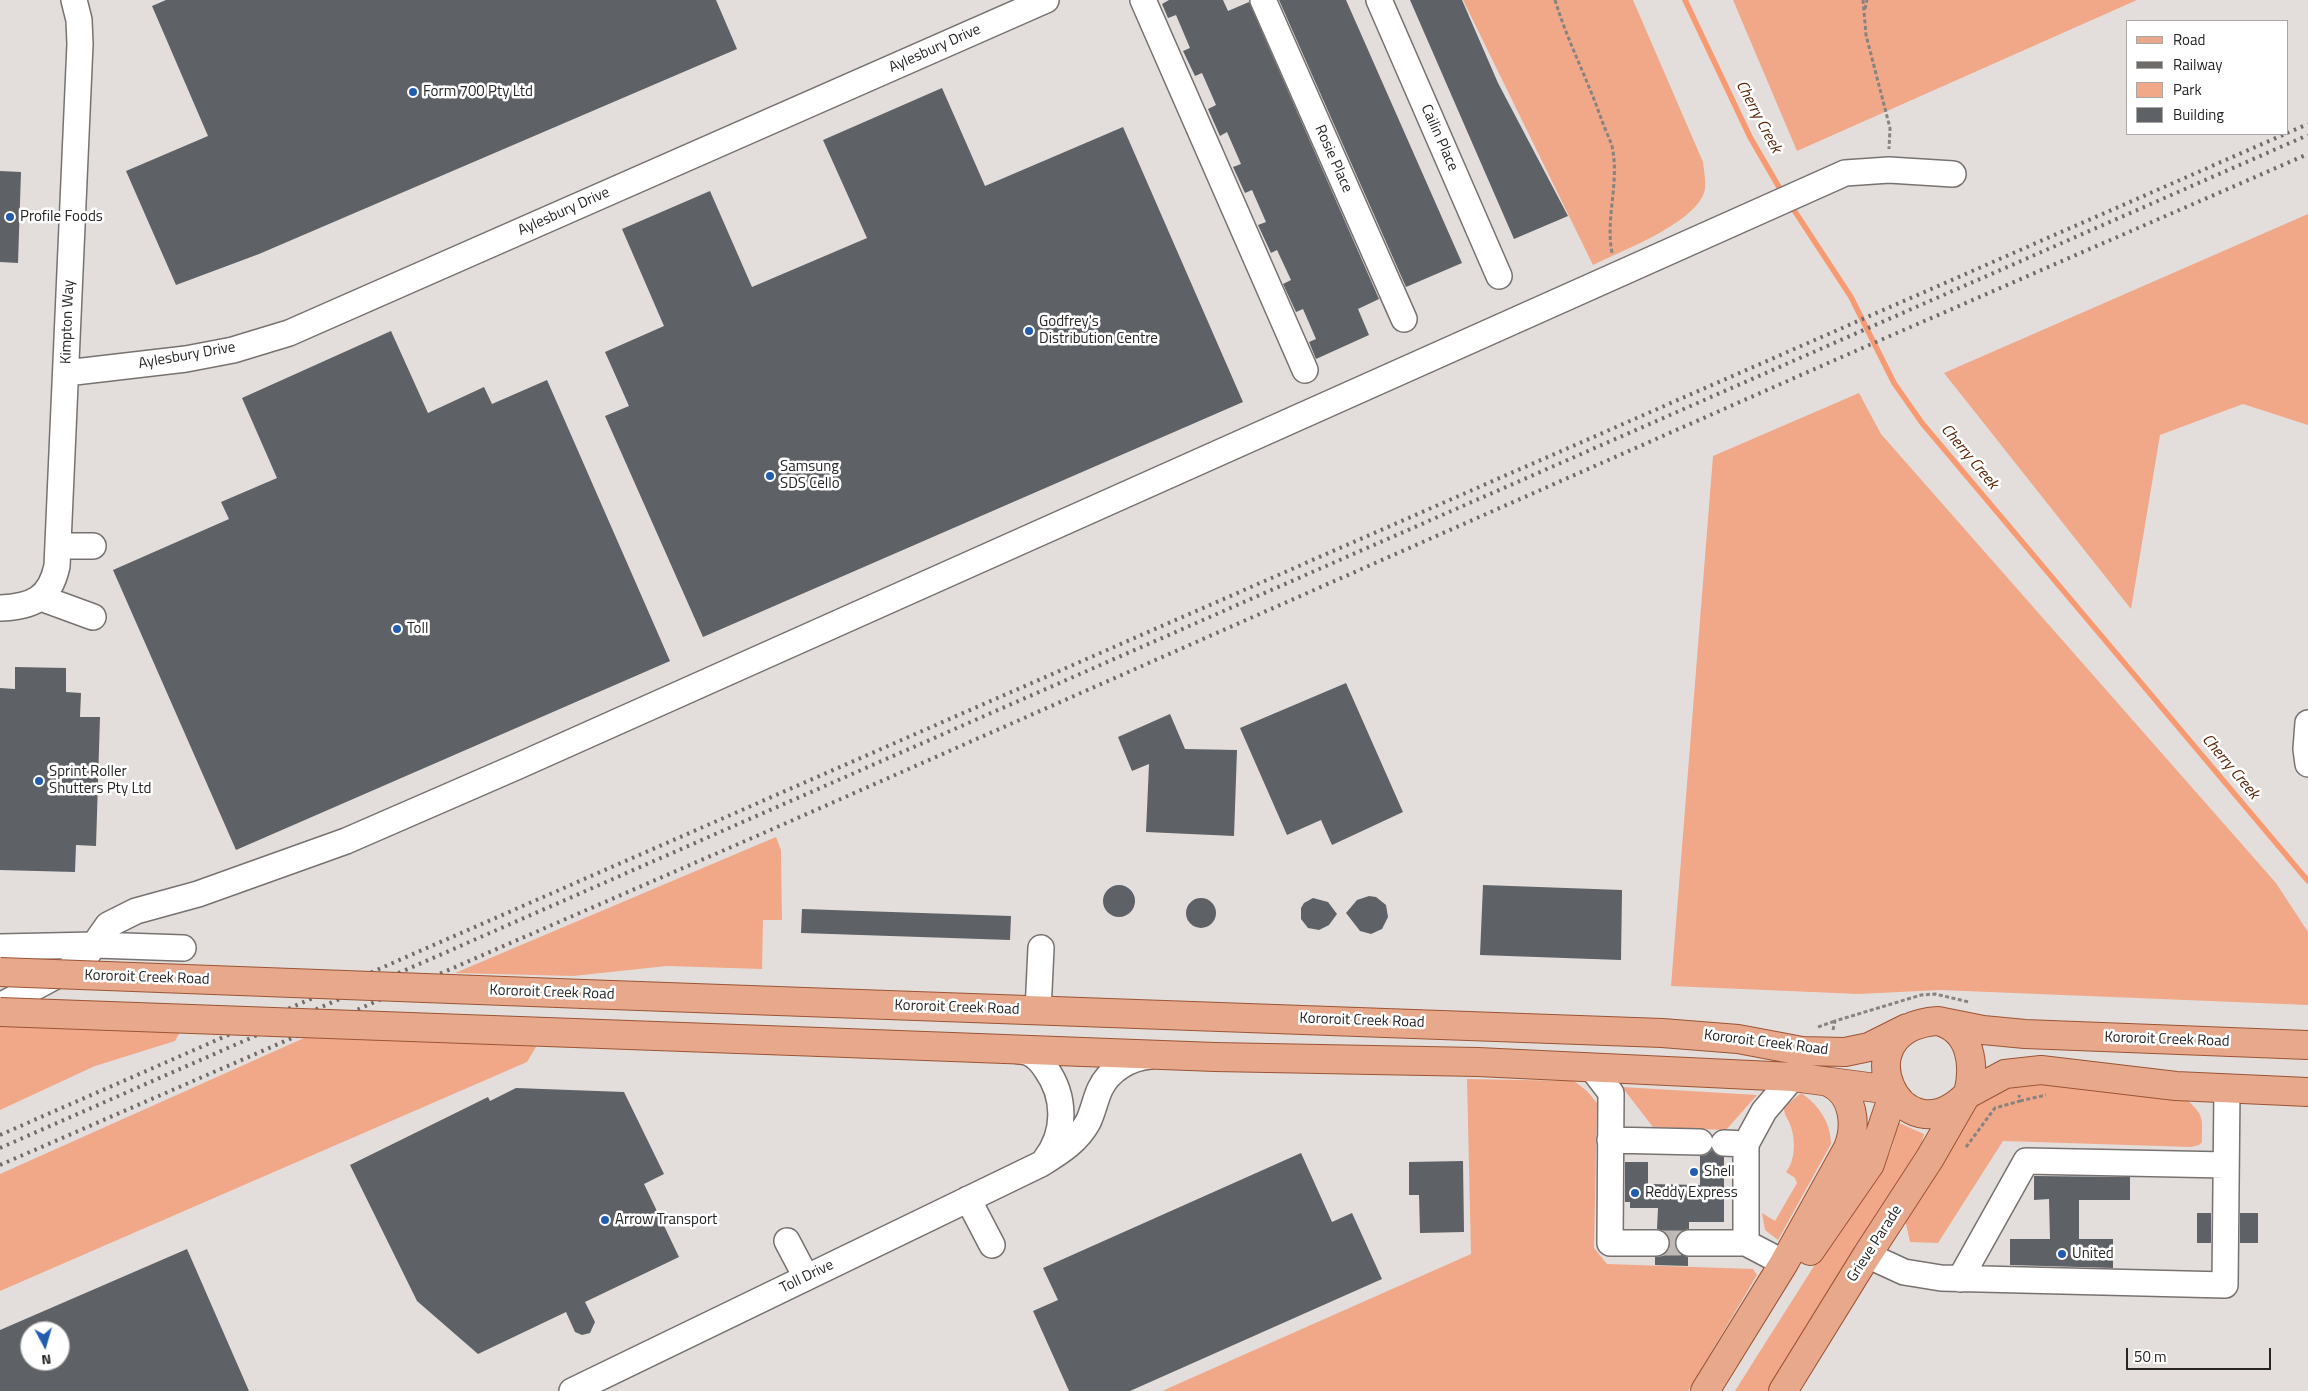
<!DOCTYPE html>
<html>
<head>
<meta charset="utf-8">
<style>
	body { margin:0 }
	#map { position:relative; width:2308px; height:1391px; overflow:hidden; background:#e3dedb; font-family:"Titillium Web",sans-serif }
	canvas { display:block }
	.legend { position:absolute; left:2126px; top:20px; width:162px; height:115px; box-sizing:border-box; background:#fff; border:1px solid #a9a8a7; margin:0; padding:6px 9px; list-style:none; font-size:15px; color:#272524 }
	.legend li { display:flex; align-items:center; gap:10px; height:25px }
	.legend b { width:25px; border:1px solid #a9a8a7 }
	.north { position:absolute; left:20px; top:1321px; width:50px; height:50px; box-sizing:border-box; background:#fff; border:1px solid #a9a8a7; border-radius:50%; rotate:174deg; font-size:14px; font-weight:700; line-height:20px; text-align:center; color:#272524 }
	.north::after { content:''; display:block; margin:auto; width:18px; height:22px; background:#225cae; clip-path:polygon(50% 0,100% 100%,50% 72%,0 100%) }
	.scale { position:absolute; left:2126px; top:1348px; width:145px; height:22px; box-sizing:border-box; border:2px solid #272524; border-top:0; padding-left:6px; font-size:15px; line-height:18px; white-space:nowrap; color:#272524; -webkit-text-stroke:4px #fff; paint-order:stroke }
</style>
</head>
<body>
<div id="map">
<canvas width="2308" height="1391"></canvas>
<ul class="legend">
<li><b style="height:6px;background:#e8a88b"></b>Road</li>
<li><b style="height:6px;background:#6e6b69"></b>Railway</li>
<li><b style="height:14px;background:#f1a889"></b>Park</li>
<li><b style="height:14px;background:#5e6165"></b>Building</li>
</ul>
<div class="north">N</div>
<div class="scale">50 m</div>
</div>
<script>
const context = document.querySelector('canvas').getContext('2d');
context.lineJoin = 'round';
function paint(path, color) {
  context.fillStyle = color;
  context.fill(path, 'evenodd');
}
function stroke(path, color, width, dash) {
  context.strokeStyle = color;
  context.lineWidth = width;
  context.lineCap = dash ? 'butt' : 'round';
  context.setLineDash(dash || []);
  context.stroke(path);
}
function write(font, color, halo, rows, align = 'center') {
  context.font = font + ' "Titillium Web",sans-serif';
  context.lineWidth = 5;
  context.setLineDash([]);
  context.textBaseline = 'middle';
  context.strokeStyle = halo;
  context.fillStyle = color;
  for (const [text, x, y, turn = 0] of rows) {
    context.save();
    context.translate(x, y);
    context.rotate((+turn || 0) * Math.PI / 180);
    context.textAlign = isNaN(turn) ? turn : align;
    if (halo) context.strokeText(text, 0, 0);
    context.fillText(text, 0, 0);
    context.restore();
  }
}
paint(new Path2D(`
	M 1463,0 L 1633,0 L 1703,162 C 1704,171 1706,181 1705,189 C 1699,222 1621,251 1593,265 Z
	M 1733,0 L 2137,0 L 1797,151 Z
	M 2308,214 L 2308,425 L 2243,404 L 2160,435 L 2131,609 L 1944,373 Z
	M 1859,393 L 1881,434 L 2276,883 L 2308,932 L 2308,1005 L 1940,990 L 1859,994 L 1671,986 L 1713,456 Z
	M 776,837 L 781,850 L 782,920 L 763,920 L 762,969 L 667,966 L 573,976 L 455,973 Z
	M 0,1022 L 182,1028 L 175,1041 L 95,1066 L 0,1110 Z
	M 313,1034 L 540,1040 L 527,1062 L 0,1291 L 0,1174 Z
	M 1467,1079 L 1574,1081 L 1587,1091 L 1597,1103 L 1594,1248 L 1607,1264 L 1753,1269 L 1757,1275 L 1688,1391 L 1162,1391 L 1471,1254 Z
	M 2043,1083 L 2072,1088 L 2186,1099 C 2205,1116 2202,1118 2202,1142 L 2199,1145 L 2191,1147 L 2003,1141 L 1938,1243 L 1910,1242 L 1905,1219 L 1961,1125 L 1980,1100 L 1997,1092 L 2025,1084 Z
	M 1622,1087 L 1757,1095 L 1726,1130 L 1653,1127 Z
	M 1801,1093 C 1819,1105 1831,1123 1831,1144 L 1778,1240 L 1765,1230 L 1762,1213 L 1775,1221 L 1797,1183 L 1795,1178 L 1786,1172 C 1796,1160 1796,1137 1789,1122 C 1786,1116 1784,1114 1784,1107 Z
	M 1897,1122 L 1924,1134 L 1920,1150 L 1769,1391 L 1735,1391 C 1769,1337 1803,1283 1837,1230 C 1862,1192 1893,1170 1897,1122 Z`), '#f1a889');
stroke(new Path2D(`
	M 1685,0 L 1750,137 L 1783,194
	M 1790,204 L 1851,297 L 1894,383 L 1922,423 L 2308,881`), '#f79a72', 5.5);
paint(new Path2D(`
	M 166,0 L 716,0 L 737,49 L 259,254 L 176,285 L 126,171 L 208,136 L 152,6 Z
	M 1169,0 L 1223,0 L 1228,11 L 1249,2 L 1379,299 L 1358,309 L 1369,335 L 1316,359 L 1309,342 L 1316,339 L 1303,309 L 1296,312 L 1283,284 L 1291,280 L 1277,250 L 1271,253 L 1258,225 L 1266,222 L 1252,190 L 1245,193 L 1233,167 L 1241,164 L 1227,132 L 1220,136 L 1208,109 L 1216,105 L 1202,73 L 1195,76 L 1183,51 L 1190,48 L 1176,15 L 1168,18 L 1162,4 Z
	M 1279,0 L 1346,0 L 1462,263 L 1406,287 Z
	M 1410,0 L 1462,0 L 1498,83 L 1568,216 L 1514,239 Z
	M 942,88 L 985,186 L 1123,127 L 1243,402 L 703,637 L 605,416 L 629,406 L 605,352 L 664,326 L 622,229 L 710,191 L 752,287 L 867,238 L 823,140 Z
	M 0,171 L 21,172 L 18,263 L 0,262 Z
	M 391,331 L 428,413 L 484,387 L 492,404 L 547,380 L 670,661 L 236,850 L 113,570 L 229,519 L 221,502 L 277,478 L 242,398 Z
	M 15,667 L 66,668 L 66,692 L 81,693 L 80,717 L 100,717 L 96,846 L 76,845 L 75,872 L 0,870 L 0,688 L 15,689 Z
	M 1346,683 L 1403,812 L 1332,845 L 1321,820 L 1287,835 L 1240,728 Z
	M 1170,714 L 1185,749 L 1237,750 L 1234,836 L 1146,832 L 1149,764 L 1132,771 L 1118,737 Z
	M1103 901a16 16 0 1 1 32 0a16 16 0 1 1-32 0Z
	M 1483,885 L 1622,890 L 1621,960 L 1480,955 Z
	M 1369,896 L 1376,897 L 1386,905 L 1388,917 L 1382,929 L 1371,934 L 1360,931 L 1346,913 L 1357,900 Z
	M 1313,898 L 1328,902 L 1337,914 L 1329,925 L 1319,930 L 1308,928 L 1301,919 L 1301,908 L 1304,903 Z
	M1186 913a15 15 0 1 1 30 0a15 15 0 1 1-30 0Z
	M 802,909 L 1011,916 L 1010,940 L 801,933 Z
	M 516,1088 L 624,1092 L 664,1174 L 644,1184 L 679,1257 L 585,1302 L 595,1322 L 590,1333 L 582,1335 L 575,1332 L 566,1312 L 478,1354 L 417,1301 L 350,1165 L 488,1097 L 490,1101 Z
	M 1712,1150 L 1717,1155 L 1724,1157 L 1724,1222 L 1689,1222 L 1689,1229 L 1681,1231 L 1676,1236 L 1675,1243 L 1677,1251 L 1688,1257 L 1688,1266 L 1655,1265 L 1655,1257 L 1663,1256 L 1669,1250 L 1670,1243 L 1669,1236 L 1664,1231 L 1657,1229 L 1658,1208 L 1630,1208 L 1630,1202 L 1625,1202 L 1625,1162 L 1648,1162 L 1648,1184 L 1700,1185 L 1700,1156 L 1706,1155 Z
	M 1301,1153 L 1332,1222 L 1352,1213 L 1382,1279 L 1130,1391 L 1069,1391 L 1033,1311 L 1058,1300 L 1043,1268 Z
	M 1463,1161 L 1464,1232 L 1420,1233 L 1419,1195 L 1409,1195 L 1409,1162 Z
	M 2034,1176 L 2130,1177 L 2130,1200 L 2079,1200 L 2079,1239 L 2113,1239 L 2113,1268 L 2010,1265 L 2010,1239 L 2050,1239 L 2049,1199 L 2034,1200 Z
	M 2197,1213 L 2211,1213 L 2211,1243 L 2197,1243 Z
	M 2240,1213 L 2258,1213 L 2258,1243 L 2240,1243 Z
	M 187,1249 L 249,1391 L 0,1391 L 0,1330 ZM 30,1331 L 60,1331 L 60,1361 L 30,1361 Z`), '#5e6165');
stroke(new Path2D(`
	M 1656,1243 L 1689,1243`), '#bdb9b6', 25, [25, 12]);
const minor = new Path2D(`
	M 1143,0 L 1305,370
	M 1263,0 L 1404,319
	M 1379,0 L 1499,276
	M 66,373 L 186,359 L 233,350 L 289,333 L 1046,0
	M 58,546 L 93,546
	M 41,598 L 93,617
	M 0,608 C 32,607 50,599 57,566 L 80,44 L 79,20 L 74,0
	M 2308,723 L 2306,749 L 2308,764
	M 0,947 L 96,945 L 183,948
	M 0,1006 L 82,962 L 108,925 L 136,911 L 198,894 L 346,841 L 516,767 L 1845,173 L 1889,170 L 1953,174
	M 1038,1011 L 1041,948
	M 1014,1050 C 1018,1051 1025,1051 1029,1053 C 1036,1056 1042,1063 1046,1069 C 1066,1097 1066,1133 1045,1160
	M 1591,1067 L 1611,1093 L 1610,1243 L 1656,1243
	M 1610,1140 L 1700,1142
	M 1724,1143 L 1746,1144 L 1746,1243
	M 1746,1144 L 1764,1111 L 1793,1077
	M 968,1199 L 992,1245
	M 787,1241 L 806,1277
	M 1689,1243 L 1746,1243 L 1784,1263
	M 1867,1255 L 1904,1272 L 1941,1278 L 2225,1285 L 2227,1089
	M 1960,1279 L 2026,1161 L 2226,1165
	M 572,1391 L 1041,1164 C 1060,1152 1077,1142 1088,1122 C 1093,1112 1095,1100 1100,1089 C 1109,1070 1129,1058 1150,1056`);
const major = new Path2D(`
	M 584,994 L 1662,1033 L 1738,1039 L 1802,1051 L 1845,1052 L 1869,1047 L 1907,1028
	M 1938,1021 L 1983,1030 L 2025,1034 L 2308,1045
	M 1938,1021 C 1972,1030 1975,1066 1968,1094 C 1900,1165 1839,1027 1938,1021 Z
	M 820,1042 L 1215,1057 L 1478,1062 L 1793,1077 L 1891,1090
	M 1968,1094 L 2005,1074 L 2041,1070 L 2176,1086 L 2308,1092
	M 1810,1251 L 1870,1164 L 1893,1095
	M 1705,1391 L 1784,1263 L 1848,1148 C 1857,1125 1854,1093 1828,1082
	M 1783,1391 L 1867,1255 L 1930,1158 L 1965,1097`);
stroke(minor, '#777270', 28);
stroke(major, '#9b5434', 30);
stroke(new Path2D(`
	M 1555,0 C 1567,40 1587,78 1601,118 C 1604,127 1609,137 1612,146 C 1620,182 1605,218 1612,253
	M 1863,0 L 1866,35 L 1890,128 L 1889,149
	M 1865,9 L 1867,0
	M 1818,1027 L 1835,1021
	M 1833,1030 L 1835,1021 L 1921,995 L 1935,994 L 1969,1002
	M 2020,1101 L 2046,1095
	M 1966,1147 L 1995,1108 L 2020,1101 L 2019,1095`), '#868381', 3, [4, 2.5]);
stroke(minor, '#fff', 25);
stroke(major, '#e8a88b', 28);
stroke(new Path2D(`
	M 2287,133 L 2308,124
	M 0,1135 L 2285,134
	M 0,1148 L 2308,135
	M 0,1165 L 775,828 L 1844,356 L 2308,154`), '#6e6b69', 4, [2.5, 5]);
const majorBridge = new Path2D(`
	M 0,972 L 584,994
	M 0,1012 L 820,1042`);
stroke(majorBridge, '#9b5434', 30, []);
stroke(majorBridge, '#e8a88b', 28);
for (const [x, y, r, color] of [
	[413,92,5,"#225cae"],
	[10,217,5,"#225cae"],
	[1029,331,5,"#225cae"],
	[770,476,5,"#225cae"],
	[397,629,5,"#225cae"],
	[39,781,5,"#225cae"],
	[1694,1172,5,"#225cae"],
	[1635,1193,5,"#225cae"],
	[605,1220,5,"#225cae"],
	[2062,1254,5,"#225cae"]
]) {
  const dot = new Path2D();
  dot.arc(x, y, r, 0, 2 * Math.PI);
  context.fillStyle = color;
  context.fill(dot);
  stroke(dot, '#fff', 2);
}
write('15px', '#272524', '#fff', [
	["Aylesbury Drive",935,49,-24],
	["Cailin Place",1439,138,66],
	["Rosie Place",1333,159,66],
	["Aylesbury Drive",564,212,-24],
	["Kimpton Way",68,322,-88],
	["Aylesbury Drive",187,356,-10],
	["Kororoit Creek Road",147,978,2],
	["Kororoit Creek Road",552,993,2],
	["Kororoit Creek Road",957,1008,2],
	["Kororoit Creek Road",1362,1021,2],
	["Kororoit Creek Road",2167,1040,2],
	["Kororoit Creek Road",1766,1043,7],
	["Grieve Parade",1875,1244,-57],
	["Toll Drive",807,1277,-26]
]);
write('15px', '#272524', '#fff', [
	["Form 700 Pty Ltd",423,92],
	["Profile Foods",20,217],
	["Godfrey's",1039,322],
	["Distribution Centre",1039,339],
	["Samsung",780,467],
	["SDS Cello",780,484],
	["Toll",407,629],
	["Sprint Roller",49,772],
	["Shutters Pty Ltd",49,789],
	["Shell",1704,1172],
	["Reddy Express",1645,1193],
	["Arrow Transport",615,1220],
	["United",2072,1254]
], 'left');
write('italic 16px', '#5a2103', '#fff', [
	["Cherry Creek",1758,117,62],
	["Cherry Creek",1969,457,50],
	["Cherry Creek",2230,767,50]
]);
</script>
</body>
</html>
